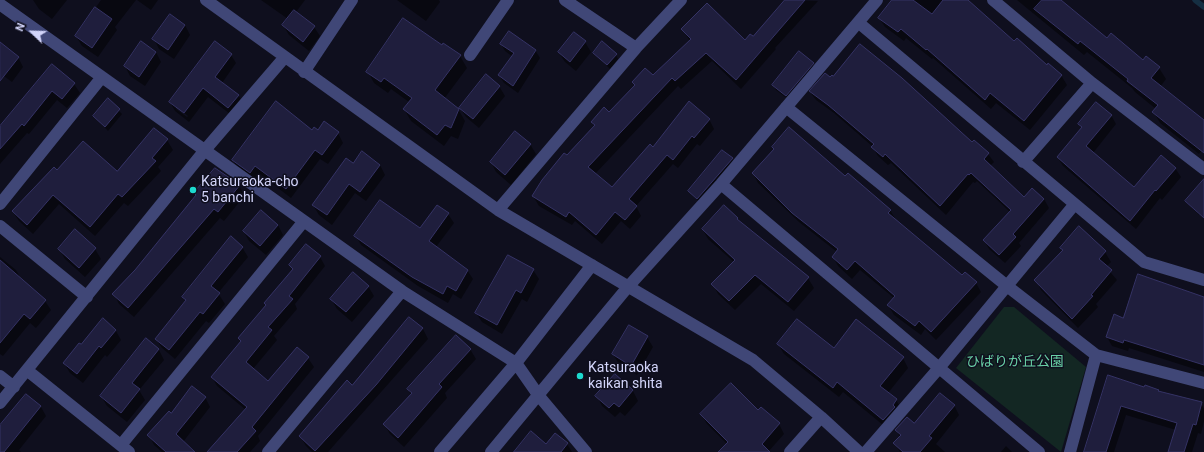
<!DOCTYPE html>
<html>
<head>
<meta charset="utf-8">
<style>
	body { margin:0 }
	#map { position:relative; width:1204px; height:452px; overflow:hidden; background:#0f0f1e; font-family:Roboto,sans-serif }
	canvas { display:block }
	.north { position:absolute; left:12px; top:12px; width:40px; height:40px; -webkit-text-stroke:3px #0f0f1e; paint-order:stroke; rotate:293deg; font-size:11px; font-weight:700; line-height:16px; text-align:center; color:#d2d4f9 }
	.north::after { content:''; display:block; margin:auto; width:14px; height:18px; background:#d2d4f9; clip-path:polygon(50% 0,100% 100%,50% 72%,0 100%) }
</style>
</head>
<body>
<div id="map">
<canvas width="1204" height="452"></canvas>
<div class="north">N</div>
</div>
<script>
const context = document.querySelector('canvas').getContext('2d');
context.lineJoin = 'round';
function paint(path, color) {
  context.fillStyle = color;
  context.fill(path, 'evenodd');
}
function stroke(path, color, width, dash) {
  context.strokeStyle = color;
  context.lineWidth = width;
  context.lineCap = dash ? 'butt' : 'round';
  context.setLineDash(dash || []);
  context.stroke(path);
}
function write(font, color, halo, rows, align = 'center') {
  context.font = font + ' Roboto,"Noto Sans JP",sans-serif';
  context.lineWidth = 3;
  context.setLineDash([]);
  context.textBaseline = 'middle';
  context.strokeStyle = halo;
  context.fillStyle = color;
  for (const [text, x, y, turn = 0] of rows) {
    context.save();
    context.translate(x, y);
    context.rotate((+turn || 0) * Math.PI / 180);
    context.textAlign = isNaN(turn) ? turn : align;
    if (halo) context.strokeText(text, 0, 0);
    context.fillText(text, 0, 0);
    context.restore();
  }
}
paint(new Path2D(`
	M 1004,307 L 1014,307 L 1086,367 L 1061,452 L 956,368 Z`), '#132723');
paint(new Path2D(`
	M 33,0 L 67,0 L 52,19 L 39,9 Z
	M 101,0 L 136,0 L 115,27 L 117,30 L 98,57 L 82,46 L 76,36 Z
	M 137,0 L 158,0 L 151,10 Z
	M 261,0 L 305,0 L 296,12 L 314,27 L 320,36 L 309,51 L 289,35 L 283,25 L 288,19 Z
	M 397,0 L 439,0 L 440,2 L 426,21 Z
	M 787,0 L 818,1 L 775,48 L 776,49 L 741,89 L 712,61 L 681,89 L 678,86 L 595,174 L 612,188 L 653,149 L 709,119 L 714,129 L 700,146 L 697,144 L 678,168 L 673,164 L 636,206 L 641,216 L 630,229 L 621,221 L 602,244 L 575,221 L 572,225 L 539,206 L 533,196 L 595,126 L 592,122 L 609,113 L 653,76 L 690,41 L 683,30 L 745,41 L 753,38 Z
	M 893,0 L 969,0 L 972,6 L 1014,43 L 1061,75 L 1067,85 L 1030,130 L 996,103 L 991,109 L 933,58 L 932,59 L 906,38 L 904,41 L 885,27 L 879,18 Z
	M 1017,0 L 1061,0 L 1107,39 L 1144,61 L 1146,58 L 1159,68 L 1166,79 L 1160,87 L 1204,122 L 1204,148 L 1199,154 L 1160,123 L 1154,112 L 1156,109 L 1135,92 L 1132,88 L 1087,52 L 1084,55 Z
	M 185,25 L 190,35 L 174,59 L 159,49 L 154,39 Z
	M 585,42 L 591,52 L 576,71 L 565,62 L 559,53 Z
	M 501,44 L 535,50 L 540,58 L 518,93 L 504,83 L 499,75 L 513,57 L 505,51 Z
	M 0,48 L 18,57 L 23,67 L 12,82 L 0,73 Z
	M 156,52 L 161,62 L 145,86 L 130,76 L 125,66 Z
	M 594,53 L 616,55 L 618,59 L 610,69 Z
	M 231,55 L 236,63 L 222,83 L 238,95 L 244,104 L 234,117 L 208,97 L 189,122 L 175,111 L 170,102 ZM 176,106 L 188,116 L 187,117 L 176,109 Z
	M 460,56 L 467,68 L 444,99 L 458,109 L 465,121 L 458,139 L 451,136 L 444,146 L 411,121 L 404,109 L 409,102 L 391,89 L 388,93 L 374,83 L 368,72 Z
	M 813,64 L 815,69 L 789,100 L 776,90 L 773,85 Z
	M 52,65 L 74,84 L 80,93 L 67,108 L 57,100 L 29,134 L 27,133 L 0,164 L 0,128 Z
	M 830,78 L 972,144 L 988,154 L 994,162 L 990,166 L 1024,198 L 1044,199 L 1049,208 L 1019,243 L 1021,246 L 1005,263 L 989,249 L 984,240 L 1010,212 L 977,181 L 975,183 L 973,182 L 946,215 L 891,163 L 888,165 L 878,156 L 872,146 L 834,113 L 816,100 L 810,92 Z
	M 499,86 L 505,96 L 479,128 L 466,117 L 460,108 Z
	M 108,100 L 122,114 L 108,131 L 94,116 Z
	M 1111,115 L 1116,124 L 1093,153 L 1134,189 L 1175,168 L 1181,177 L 1162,200 L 1160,198 L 1136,229 L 1063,166 L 1058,158 L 1082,129 L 1079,124 Z
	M 312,131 L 338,133 L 343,143 L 328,164 L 320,159 L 291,198 L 261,175 L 255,182 L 239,170 L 233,160 Z
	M 167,140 L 173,150 L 158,167 L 161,171 L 128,206 L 124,203 L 95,236 L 59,204 L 33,234 L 19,221 L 13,212 L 57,171 L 117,173 Z
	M 530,144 L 536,154 L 511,185 L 496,172 L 491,162 Z
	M 722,151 L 732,159 L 735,163 L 700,203 L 690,192 Z
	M 353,164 L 380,165 L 385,175 L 366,201 L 355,193 L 332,225 L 319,215 L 313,205 Z
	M 753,173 L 845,177 L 890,210 L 896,220 L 963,276 L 976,283 L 981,292 L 936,340 L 925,329 L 921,335 L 894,315 L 888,305 L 894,298 L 860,270 L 852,279 L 838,266 L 833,257 L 837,252 L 799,222 L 758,183 Z
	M 239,186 L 245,195 L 224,221 L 220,218 L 134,317 L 119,304 L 114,294 L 136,271 Z
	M 1204,191 L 1204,210 L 1199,215 L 1186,201 Z
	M 438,206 L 448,214 L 454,223 L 436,247 L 467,270 L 473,279 L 461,299 L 453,294 L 448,303 L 418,286 L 361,245 L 356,236 L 420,229 Z
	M 737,219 L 740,222 L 808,278 L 814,288 L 794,311 L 761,284 L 735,310 L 718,294 L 713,284 L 734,262 L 708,239 L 703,230 Z
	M 278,225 L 283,235 L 266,255 L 249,241 L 244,232 Z
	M 75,231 L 95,249 L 101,259 L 85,277 L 65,259 L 59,249 Z
	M 242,247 L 248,257 L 218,293 L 225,304 L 209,323 L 206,321 L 175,359 L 162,348 L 156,339 L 186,301 L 183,297 Z
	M 1061,248 L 1105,252 L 1111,262 L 1106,267 L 1117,280 L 1096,304 L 1098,307 L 1078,328 L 1041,290 L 1036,280 L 1063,251 Z
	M 0,257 L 16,270 L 21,279 L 45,301 L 51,310 L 36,328 L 30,323 L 3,356 L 0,354 Z
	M 320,257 L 325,266 L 295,304 L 297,309 L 274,336 L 277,340 L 253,369 L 268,382 L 308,358 L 314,367 L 258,436 L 260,441 L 250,452 L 208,452 L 246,410 L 217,386 L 212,377 L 241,342 L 239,339 L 293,271 L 290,265 Z
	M 533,270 L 539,279 L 527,302 L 522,299 L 502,334 L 482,322 L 476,313 Z
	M 1138,275 L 1204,298 L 1204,372 L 1129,348 L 1128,351 L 1112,346 L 1107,337 L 1124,319 Z
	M 368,286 L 374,296 L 352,322 L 337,309 L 331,299 Z
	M 409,318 L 423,329 L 428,339 L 328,452 L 312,452 L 306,446 L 300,436 L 352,387 Z
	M 103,320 L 116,331 L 121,340 L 107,357 L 105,355 L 83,383 L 70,373 L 64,363 Z
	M 647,337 L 653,347 L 637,375 L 619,364 L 613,354 Z
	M 146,340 L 159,350 L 164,360 L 139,390 L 145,400 L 127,422 L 107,406 L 101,396 Z
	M 778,344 L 903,358 L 908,368 L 888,393 L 896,400 L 902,410 L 889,430 L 843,392 L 839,397 L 784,354 Z
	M 470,349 L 476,359 L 445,393 L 447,398 L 404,447 L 390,434 L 384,424 L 411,395 L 408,389 Z
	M 615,375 L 633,391 L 638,401 L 625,416 L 620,412 L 615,417 L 602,406 L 597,396 Z
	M 1108,376 L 1145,388 L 1158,390 L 1160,393 L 1201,403 L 1204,409 L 1204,421 L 1201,434 L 1198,433 L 1192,452 L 1169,452 L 1176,430 L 1126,415 L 1114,452 L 1085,452 Z
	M 27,395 L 41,407 L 46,416 L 19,450 L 21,452 L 0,452 L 0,429 Z
	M 205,397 L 210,407 L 183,442 L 194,452 L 162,452 L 154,445 L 149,435 L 171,414 Z
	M 954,405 L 959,415 L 936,444 L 945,452 L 900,452 L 895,444 L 900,437 L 896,430 L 915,425 Z
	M 758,412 L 779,424 L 784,434 L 768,452 L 720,452 L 727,444 L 707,424 L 701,414 Z
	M 567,444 L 572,452 L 515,452 L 546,445 Z
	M 1006,446 L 1012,452 L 1001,452 Z`), '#0007');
stroke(new Path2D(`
	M 1195,0 L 1204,7`), '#152e42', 5.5);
const building = new Path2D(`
	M 785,0 L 805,0 L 736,80 L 706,53 L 675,81 L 672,78 L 588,167 L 612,187 L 650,144 L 653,147 L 689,101 L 710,119 L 694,138 L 692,136 L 673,160 L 667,155 L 629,199 L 637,206 L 625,220 L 615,212 L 596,235 L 569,212 L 566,217 L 532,196 L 542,180 L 564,153 L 567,155 L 595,125 L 591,122 L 604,107 L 609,112 L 635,85 L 632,82 L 645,68 L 653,75 L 691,39 L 681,29 L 707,3 L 745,40 L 750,34 L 753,36 Z
	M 892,0 L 913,0 L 932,14 L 943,0 L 968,0 L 1014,41 L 1017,38 L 1047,65 L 1048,63 L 1062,75 L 1024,121 L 990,93 L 985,100 L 927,49 L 926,50 L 901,29 L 898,32 L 878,18 Z
	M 1042,0 L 1061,0 L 1107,38 L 1111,33 L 1143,60 L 1146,56 L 1160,67 L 1151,78 L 1204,120 L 1204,153 L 1152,112 L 1158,105 L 1127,81 L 1128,79 L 1080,41 L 1078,44 L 1034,9 Z
	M 95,7 L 112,19 L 92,48 L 75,36 Z
	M 294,10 L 315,26 L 303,42 L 282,25 Z
	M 170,14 L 185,25 L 168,50 L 152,39 Z
	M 403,18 L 442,45 L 443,43 L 461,55 L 435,90 L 459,109 L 451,128 L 445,125 L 437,135 L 403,109 L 412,98 L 384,78 L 381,82 L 366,72 Z
	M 509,31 L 536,50 L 513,86 L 498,75 L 514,53 L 500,44 Z
	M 574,32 L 586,41 L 570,62 L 558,52 Z
	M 141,41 L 156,52 L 139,77 L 124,66 Z
	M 215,41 L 232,54 L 215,77 L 239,95 L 228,108 L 203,88 L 184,113 L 169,102 Z
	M 602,41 L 617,54 L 607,65 L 593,53 Z
	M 0,42 L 19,57 L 0,81 Z
	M 860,44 L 902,78 L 972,142 L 974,140 L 989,153 L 984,159 L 1024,197 L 1032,188 L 1044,199 L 1013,234 L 1016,237 L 999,255 L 983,240 L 1011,210 L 971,173 L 969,175 L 968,174 L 940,206 L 885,154 L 883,157 L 871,147 L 874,144 L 828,105 L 809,91 L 825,73 L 830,77 L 832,75 L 833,76 Z
	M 799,51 L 814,63 L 786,96 L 772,85 Z
	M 52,64 L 75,83 L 62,99 L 52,91 L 24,126 L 22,124 L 0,149 L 0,126 Z
	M 486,74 L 500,86 L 473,119 L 459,108 Z
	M 108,98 L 120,109 L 105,127 L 93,116 Z
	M 276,101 L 312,130 L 314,127 L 318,130 L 324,121 L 339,132 L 322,155 L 315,150 L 286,189 L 255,166 L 250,173 L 232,160 Z
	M 1096,102 L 1112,115 L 1086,146 L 1134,187 L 1161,155 L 1176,168 L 1156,191 L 1155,190 L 1130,221 L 1057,157 L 1082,127 L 1078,124 Z
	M 789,127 L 845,176 L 848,173 L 891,210 L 888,213 L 962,275 L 965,272 L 977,282 L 931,332 L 919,321 L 915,326 L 887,305 L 895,296 L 855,261 L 847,270 L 832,257 L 838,249 L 792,213 L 752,173 L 774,149 L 772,147 Z
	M 154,128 L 168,139 L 152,158 L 156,161 L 122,197 L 118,194 L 90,227 L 53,195 L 27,225 L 12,211 L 54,167 L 57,170 L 83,141 L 117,171 Z
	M 515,131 L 531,144 L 505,175 L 490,162 Z
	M 722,150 L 733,158 L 697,199 L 688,191 Z
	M 362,151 L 380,165 L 360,192 L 349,184 L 327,215 L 312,205 L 346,158 L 353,163 Z
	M 215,168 L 240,185 L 218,212 L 214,209 L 128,308 L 112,294 L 135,270 L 196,195 L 194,193 Z
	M 1204,179 L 1204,218 L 1185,201 Z
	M 380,200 L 420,228 L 437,205 L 449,213 L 429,241 L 468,270 L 456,291 L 447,286 L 443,294 L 412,277 L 354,236 Z
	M 724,205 L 738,218 L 737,219 L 809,277 L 788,302 L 755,275 L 729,301 L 711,284 L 735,260 L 702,229 Z
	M 261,210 L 278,225 L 260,246 L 243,231 Z
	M 1079,226 L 1106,251 L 1099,259 L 1112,270 L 1091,295 L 1093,296 L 1072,319 L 1034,280 L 1063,250 L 1060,248 Z
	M 75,229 L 96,248 L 79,268 L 58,249 Z
	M 231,236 L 243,247 L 211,286 L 220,293 L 203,314 L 200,312 L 169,350 L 155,339 L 186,300 L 182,297 Z
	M 306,244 L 321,256 L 289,296 L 293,299 L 268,327 L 272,330 L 246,362 L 268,381 L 297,347 L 309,357 L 252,427 L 256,431 L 237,452 L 207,452 L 247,407 L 211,377 L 241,341 L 238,338 L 266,305 L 264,303 L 293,269 L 289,265 Z
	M 508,255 L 534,269 L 521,293 L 516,290 L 497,325 L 475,313 Z
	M 0,260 L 46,300 L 30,319 L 24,314 L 0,343 Z
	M 353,272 L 369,286 L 346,312 L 330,299 Z
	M 1138,274 L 1204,297 L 1204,365 L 1124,340 L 1123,343 L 1106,337 L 1114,314 L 1123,318 Z
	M 409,317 L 423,328 L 376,385 L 315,451 L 299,436 L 347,380 L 352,385 Z
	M 103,318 L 116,330 L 101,348 L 99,346 L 77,374 L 63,363 L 79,343 L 81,344 Z
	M 797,319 L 834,348 L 856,319 L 904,357 L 880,386 L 897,399 L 893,405 L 895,407 L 883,420 L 837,382 L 833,388 L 777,344 Z
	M 629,325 L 648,336 L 631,366 L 612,354 Z
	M 456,335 L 471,349 L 439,384 L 442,387 L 398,438 L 383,424 L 412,393 L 407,389 Z
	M 146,338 L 159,349 L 132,383 L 140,389 L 121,413 L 100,396 Z
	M 615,374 L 633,390 L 619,407 L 614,403 L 609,408 L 595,396 Z
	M 1108,375 L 1144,387 L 1145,385 L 1159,390 L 1158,391 L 1202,402 L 1196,425 L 1193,424 L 1184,452 L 1168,452 L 1177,423 L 1121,406 L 1106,452 L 1084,452 Z
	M 731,383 L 758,410 L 761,407 L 780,423 L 762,444 L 770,452 L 718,452 L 728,442 L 700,414 Z
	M 192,386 L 206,397 L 176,434 L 195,452 L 166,452 L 147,435 L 169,411 L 171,413 Z
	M 940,393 L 955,405 L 929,436 L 932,438 L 920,452 L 903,452 L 893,443 L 901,435 L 895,430 L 907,417 L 914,423 Z
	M 26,394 L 41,406 L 4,452 L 0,452 L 0,425 Z
	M 531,431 L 546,444 L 555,433 L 568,443 L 561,452 L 514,452 Z`);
paint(building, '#1f1e3d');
stroke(building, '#353365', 1);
stroke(new Path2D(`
	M 206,0 L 498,210 L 753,360 L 821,417 L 859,452
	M 993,0 L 1092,83 L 1204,169
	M 1,5 L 402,291 L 268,452
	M 859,23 L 1144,262 L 1204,280
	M 636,48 L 681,0
	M 470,55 L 508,0
	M 304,72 L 352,0
	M 786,107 L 1007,286 L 1096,355 L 1204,383
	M 1023,162 L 1092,83
	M 721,184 L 1039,452
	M 0,204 L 102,77
	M 498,210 L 636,48 L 565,0
	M 0,226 L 87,297
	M 402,291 L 516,363 L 539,396 L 586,452
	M 28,371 L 129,452
	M 0,376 L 14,387
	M 0,403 L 205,150 L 284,58
	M 121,445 L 304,221
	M 440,452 L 516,363 L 592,265
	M 491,452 L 627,288 L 721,184 L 877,0
	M 790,452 L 821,417
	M 866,452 L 939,368 L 1074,205
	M 1070,452 L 1096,355`), '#404777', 12);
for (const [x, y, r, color] of [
	[193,190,4,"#1ddacf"],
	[580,376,4,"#1ddacf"]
]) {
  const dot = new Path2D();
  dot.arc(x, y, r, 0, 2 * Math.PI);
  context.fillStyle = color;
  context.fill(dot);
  stroke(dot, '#0f0f1e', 1.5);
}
write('14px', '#d2d4f9', '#0f0f1e', [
	["Katsuraoka-cho",201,182],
	["5 banchi",201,198],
	["Katsuraoka",588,368],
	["kaikan shita",588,384]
], 'left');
write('14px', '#68cfa5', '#0f0f1e', [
	["ひばりが丘公園",1015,362]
]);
</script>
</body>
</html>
